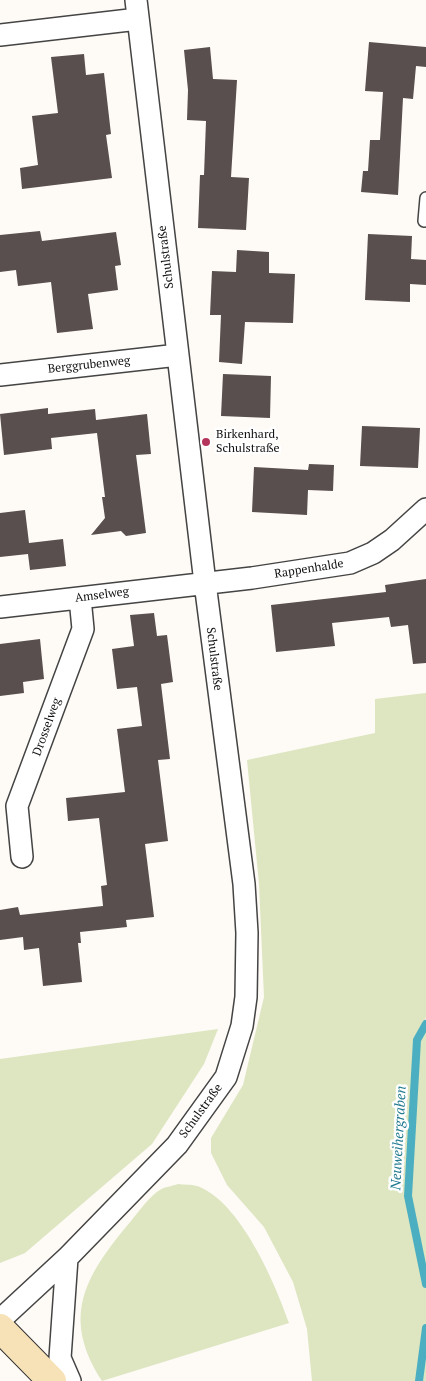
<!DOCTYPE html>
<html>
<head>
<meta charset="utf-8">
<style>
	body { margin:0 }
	canvas { display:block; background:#fefaf5 }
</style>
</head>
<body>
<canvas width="426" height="1381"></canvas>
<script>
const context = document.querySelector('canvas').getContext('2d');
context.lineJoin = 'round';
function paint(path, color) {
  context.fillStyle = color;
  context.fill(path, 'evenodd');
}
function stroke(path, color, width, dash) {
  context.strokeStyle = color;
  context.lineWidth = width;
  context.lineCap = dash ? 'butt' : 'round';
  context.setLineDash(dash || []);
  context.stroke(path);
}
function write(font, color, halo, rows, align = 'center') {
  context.font = font + ' "PT Serif",serif';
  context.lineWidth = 5;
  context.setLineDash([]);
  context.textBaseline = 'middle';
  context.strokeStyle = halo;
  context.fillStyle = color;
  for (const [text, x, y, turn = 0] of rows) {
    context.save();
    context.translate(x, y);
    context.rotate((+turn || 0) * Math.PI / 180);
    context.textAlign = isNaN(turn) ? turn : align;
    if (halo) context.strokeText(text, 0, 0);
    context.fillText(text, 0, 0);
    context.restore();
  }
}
paint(new Path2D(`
	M 426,693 L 426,1017 L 418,1038 L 426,1032 L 426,1381 L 312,1381 L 307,1329 L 293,1282 L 264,1227 L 227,1185 L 211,1153 L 211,1138 L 243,1085 L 264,997 L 259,884 L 247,760 L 375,733 L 375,699 Z
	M 218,1029 L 204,1064 L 152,1144 L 25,1253 L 0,1263 L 0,1059 Z
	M 178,1184 C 184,1185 191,1184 197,1186 C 240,1201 275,1283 289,1323 L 102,1381 C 62,1319 83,1279 126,1227 C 135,1217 149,1196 160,1190 C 164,1187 173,1186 178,1184 Z`), '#dde6c1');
stroke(new Path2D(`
	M 426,1024 L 417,1040 L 408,1196 L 426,1284
	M 419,1381 L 426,1328`), '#4cafc1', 8);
paint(new Path2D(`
	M 369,42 L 426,47 L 426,67 L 416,66 L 413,99 L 403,98 L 398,195 L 361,192 L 363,171 L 368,171 L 370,140 L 380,140 L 383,92 L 365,91 Z
	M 210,47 L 213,79 L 237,80 L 231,177 L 249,178 L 246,230 L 198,228 L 200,175 L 204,175 L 206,121 L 187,120 L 188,90 L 184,50 Z
	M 84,54 L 86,75 L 104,73 L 111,134 L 106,135 L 112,178 L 22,189 L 20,168 L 38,165 L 32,116 L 58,113 L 51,57 Z
	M 40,231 L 42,241 L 116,232 L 121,265 L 115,266 L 118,290 L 88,294 L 93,329 L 57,333 L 51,282 L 18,286 L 16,270 L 0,272 L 0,235 Z
	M 368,234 L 412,236 L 411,259 L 426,260 L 426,285 L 410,284 L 410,302 L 365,300 Z
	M 237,250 L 269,252 L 269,273 L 295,274 L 293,323 L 245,322 L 242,364 L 219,362 L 221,315 L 210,315 L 212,271 L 236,272 Z
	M 223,374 L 271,376 L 270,418 L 221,416 Z
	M 48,408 L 48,414 L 95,409 L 96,420 L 147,414 L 151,454 L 136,455 L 146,533 L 126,536 L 121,531 L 91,535 L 105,518 L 102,497 L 105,497 L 97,433 L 51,438 L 52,449 L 4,455 L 0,414 Z
	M 362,426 L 420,428 L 418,468 L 360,466 Z
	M 309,464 L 334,465 L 333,491 L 308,490 L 307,515 L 252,512 L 254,467 L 308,470 Z
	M 25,510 L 29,543 L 63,539 L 66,566 L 30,570 L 28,554 L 0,557 L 0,513 Z
	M 426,579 L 426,663 L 413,664 L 408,625 L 391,627 L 389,617 L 332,623 L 335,646 L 276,652 L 271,605 L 386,592 L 385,585 Z
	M 154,613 L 157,636 L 167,635 L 173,682 L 161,684 L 170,759 L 158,760 L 168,841 L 145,844 L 154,917 L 126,920 L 127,927 L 80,932 L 81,943 L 78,943 L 82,982 L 43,986 L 39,948 L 24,950 L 23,937 L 0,940 L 0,910 L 18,907 L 20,915 L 103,906 L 101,886 L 107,885 L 99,818 L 68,821 L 66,798 L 125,792 L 117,729 L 142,726 L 137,687 L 117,689 L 112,649 L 134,646 L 130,615 Z
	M 40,639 L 44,679 L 23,682 L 24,693 L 0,696 L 0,644 Z`), '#584f4e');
const lane = new Path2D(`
	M 424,221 L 426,198`);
const street = new Path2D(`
	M 0,35 L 138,19
	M 0,375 L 178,355
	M 0,607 L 252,578 L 350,563 L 373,553 L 392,540 L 426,509
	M 22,857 L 17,806 L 83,629 L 80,598
	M 67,1258 L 60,1358 L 70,1381
	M 0,1320 L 67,1258 L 177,1145 L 226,1077 L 242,1026 L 246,997 L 247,933 L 244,884 L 205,583 L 136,0`);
const secondary = new Path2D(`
	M 0,1328 L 52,1381`);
stroke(lane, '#444', 14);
stroke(street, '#444', 24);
stroke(secondary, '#333', 30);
stroke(lane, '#fff', 11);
stroke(street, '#fff', 21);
stroke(secondary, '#f7e1b7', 28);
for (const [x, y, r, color] of [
	[206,442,5,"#b4355a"]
]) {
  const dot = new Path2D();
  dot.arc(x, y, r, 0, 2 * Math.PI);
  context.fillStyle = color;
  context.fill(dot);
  stroke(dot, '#fff', 2);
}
write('12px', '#111', '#fff', [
	["Schulstraße",166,257,-97],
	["Berggrubenweg",89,365,-6],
	["Rappenhalde",309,569,-9],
	["Amselweg",102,595,-7],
	["Schulstraße",214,659,83],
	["Drosselweg",47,727,-70],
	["Schulstraße",201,1111,-54]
]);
write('12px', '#111', '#fff', [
	["Birkenhard,",216,435],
	["Schulstraße",216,449]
], 'left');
write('italic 14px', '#237b91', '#fff', [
	["Neuweihergraben",399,1138,-87]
]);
</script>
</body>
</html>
